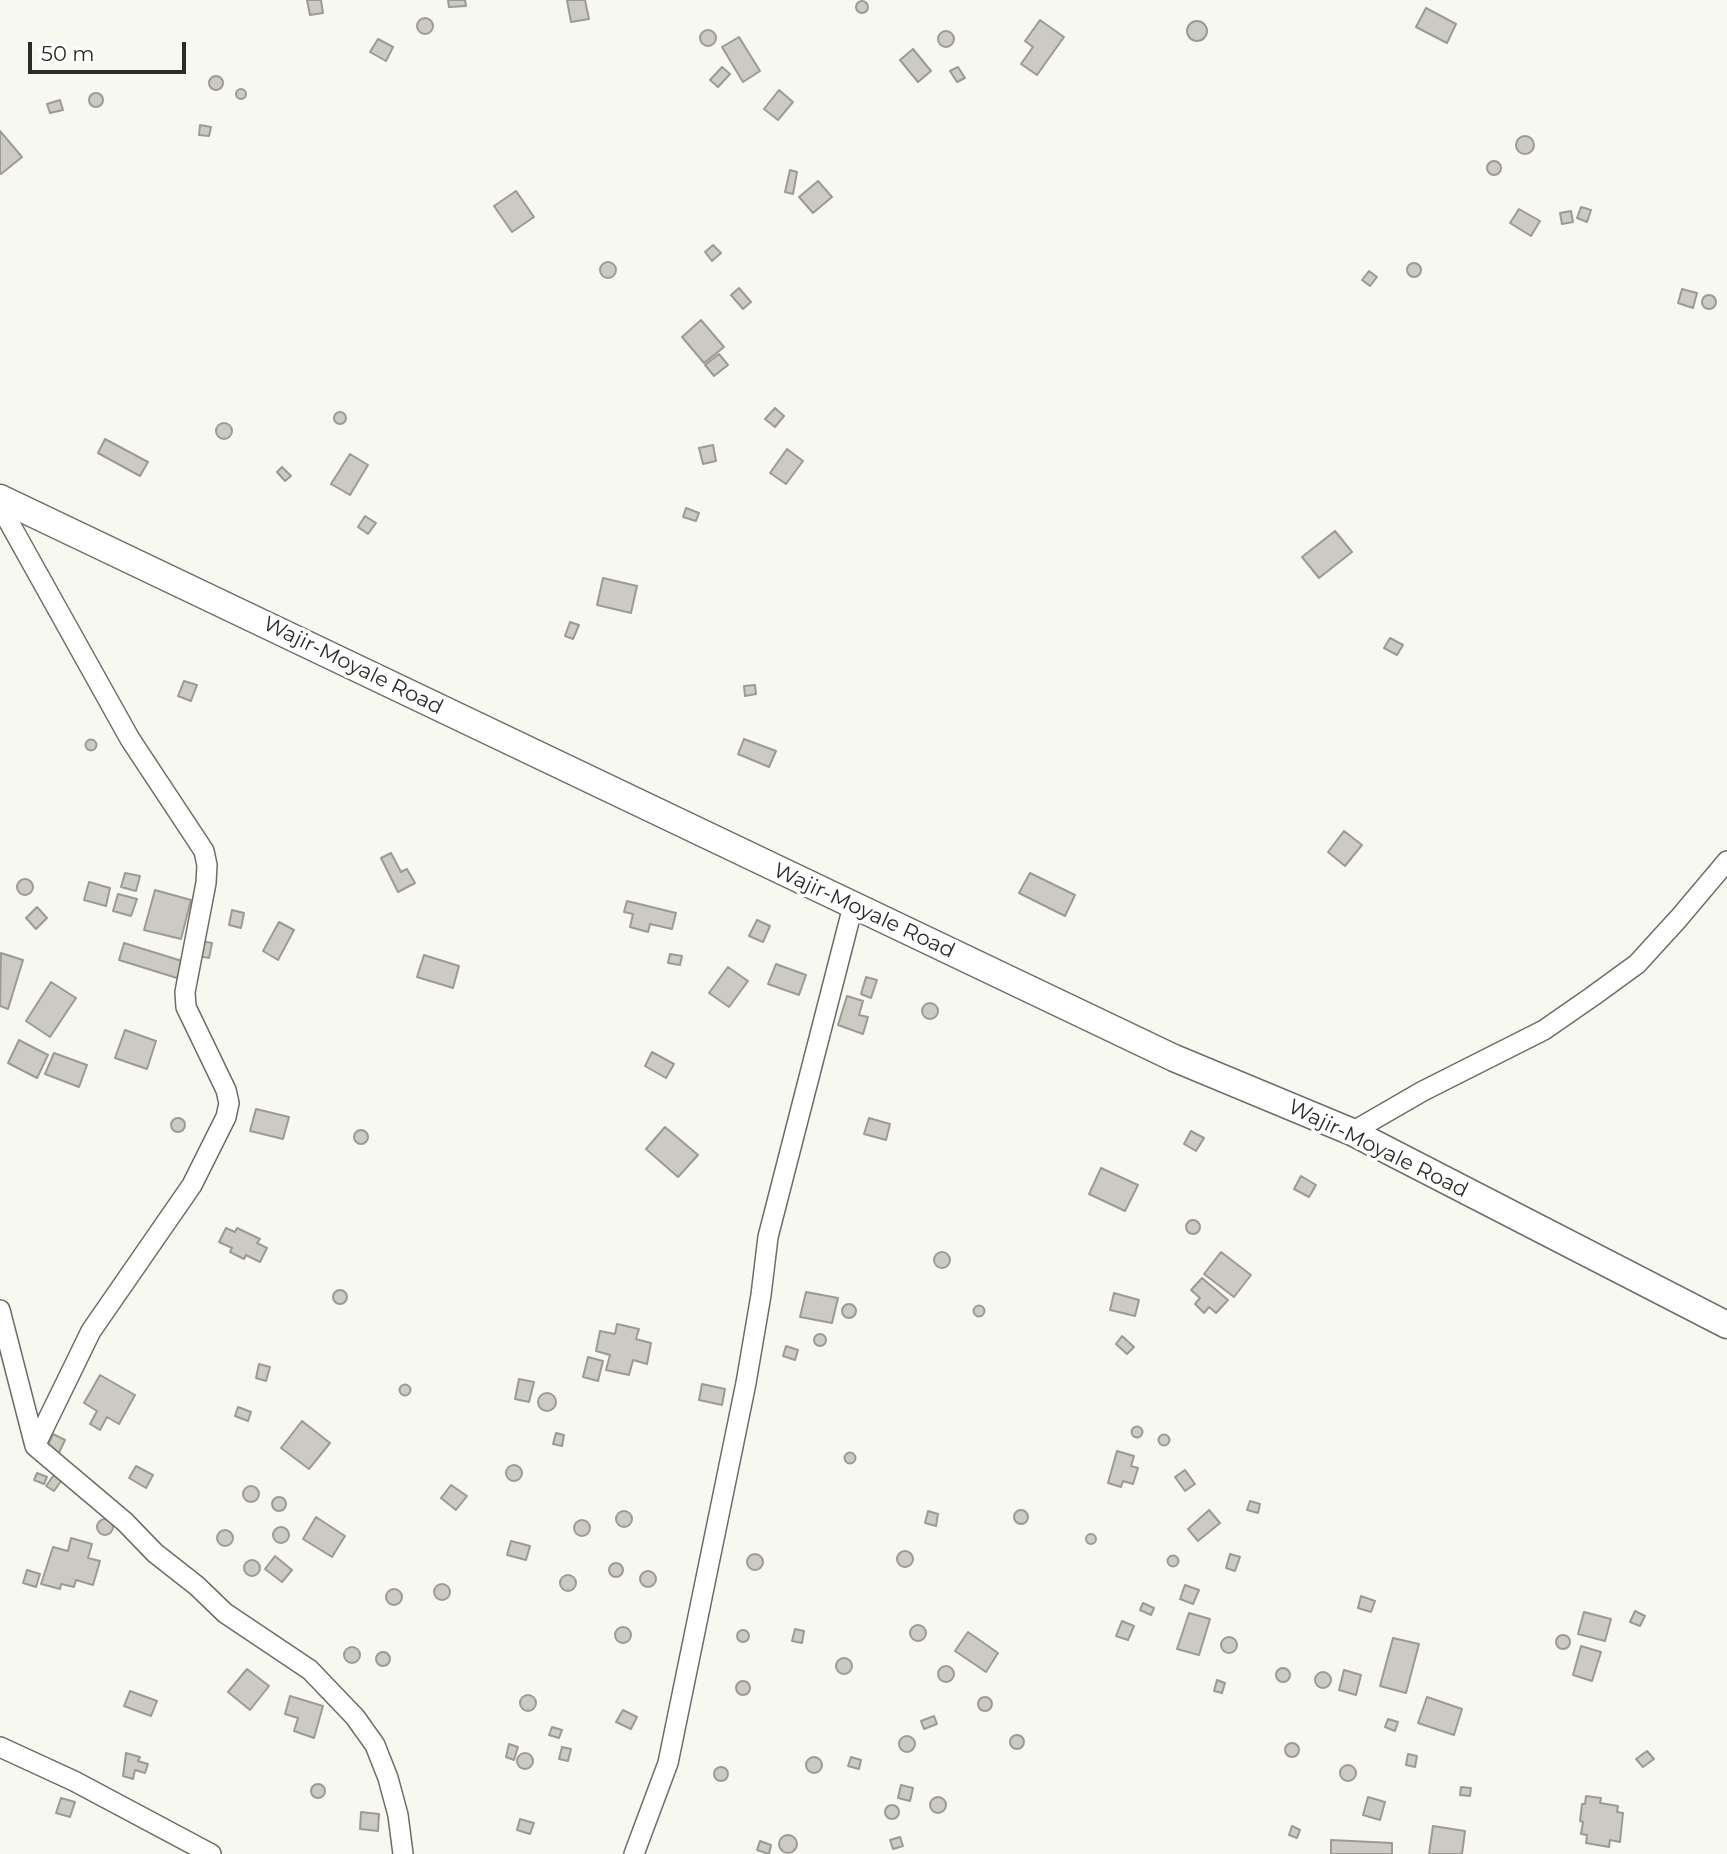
<!DOCTYPE html>
<html>
<head>
<meta charset="utf-8">
<style>
	body { margin:0 }
	#map { position:relative; width:1727px; height:1854px; overflow:hidden; background:#f7f9f1; font-family:Montserrat,sans-serif }
	canvas { display:block }
	.scale { position:absolute; left:28px; top:42px; width:158px; height:32px; box-sizing:border-box; border:4px solid #2b2b28; border-top:0; padding-left:9px; font-size:21px; line-height:24px; white-space:nowrap; color:#2b2b28; -webkit-text-stroke:5px #fff; paint-order:stroke }
</style>
</head>
<body>
<div id="map">
<canvas width="1727" height="1854"></canvas>
<div class="scale">50 m</div>
</div>
<script>
const context = document.querySelector('canvas').getContext('2d');
context.lineJoin = 'round';
function paint(path, color) {
  context.fillStyle = color;
  context.fill(path, 'evenodd');
}
function stroke(path, color, width, dash) {
  context.strokeStyle = color;
  context.lineWidth = width;
  context.lineCap = dash ? 'butt' : 'round';
  context.setLineDash(dash || []);
  context.stroke(path);
}
function write(font, color, halo, rows, align = 'center') {
  context.font = font + ' Montserrat,sans-serif';
  context.lineWidth = 7;
  context.setLineDash([]);
  context.textBaseline = 'middle';
  context.strokeStyle = halo;
  context.fillStyle = color;
  for (const [text, x, y, turn = 0] of rows) {
    context.save();
    context.translate(x, y);
    context.rotate((+turn || 0) * Math.PI / 180);
    context.textAlign = isNaN(turn) ? turn : align;
    if (halo) context.strokeText(text, 0, 0);
    context.fillText(text, 0, 0);
    context.restore();
  }
}
const building = new Path2D(`
	M 307,0 L 321,0 L 323,13 L 310,15 Z
	M 448,0 L 465,0 L 466,6 L 449,7 Z
	M 567,0 L 585,0 L 589,19 L 571,22 Z
	M856 7a6 6 0 1 1 12 0a6 6 0 1 1-12 0Z
	M 1426,8 L 1456,24 L 1447,43 L 1416,27 Z
	M417 26a8 8 0 1 1 16 0a8 8 0 1 1-16 0Z
	M 1040,20 L 1064,37 L 1037,75 L 1021,64 L 1033,47 L 1025,41 Z
	M1187 31a10 10 0 1 1 20 0a10 10 0 1 1-20 0Z
	M700 38a8 8 0 1 1 16 0a8 8 0 1 1-16 0Z
	M938 39a8 8 0 1 1 16 0a8 8 0 1 1-16 0Z
	M 739,37 L 760,71 L 743,82 L 722,47 Z
	M 378,39 L 393,47 L 386,61 L 370,52 Z
	M 913,49 L 931,71 L 918,82 L 900,60 Z
	M 722,67 L 730,74 L 718,87 L 710,80 Z
	M 958,67 L 965,78 L 957,82 L 950,71 Z
	M209 83a7 7 0 1 1 14 0a7 7 0 1 1-14 0Z
	M236 94a5 5 0 1 1 10 0a5 5 0 1 1-10 0Z
	M 779,90 L 793,102 L 778,120 L 764,109 Z
	M89 100a7 7 0 1 1 14 0a7 7 0 1 1-14 0Z
	M 60,100 L 63,110 L 50,113 L 47,104 Z
	M 200,125 L 211,127 L 209,136 L 199,135 Z
	M 0,131 L 22,157 L 1,174 L 0,173 Z
	M1516 145a9 9 0 1 1 18 0a9 9 0 1 1-18 0Z
	M1487 168a7 7 0 1 1 14 0a7 7 0 1 1-14 0Z
	M 790,170 L 797,172 L 793,194 L 785,192 Z
	M 818,181 L 832,197 L 813,213 L 799,197 Z
	M 516,191 L 534,217 L 512,232 L 494,206 Z
	M 1581,207 L 1591,210 L 1587,222 L 1577,218 Z
	M 1519,209 L 1540,221 L 1531,236 L 1510,223 Z
	M 1571,211 L 1573,222 L 1562,224 L 1560,213 Z
	M 713,245 L 721,253 L 712,261 L 705,252 Z
	M600 270a8 8 0 1 1 16 0a8 8 0 1 1-16 0Z
	M1407 270a7 7 0 1 1 14 0a7 7 0 1 1-14 0Z
	M 1369,271 L 1377,277 L 1370,286 L 1362,280 Z
	M 739,288 L 751,302 L 743,309 L 731,295 Z
	M 1682,289 L 1697,293 L 1693,308 L 1678,303 Z
	M1702 302a7 7 0 1 1 14 0a7 7 0 1 1-14 0Z
	M 701,320 L 724,347 L 704,363 L 682,337 Z
	M 719,354 L 728,365 L 714,376 L 705,365 Z
	M 775,408 L 784,416 L 775,427 L 765,419 Z
	M334 418a6 6 0 1 1 12 0a6 6 0 1 1-12 0Z
	M216 431a8 8 0 1 1 16 0a8 8 0 1 1-16 0Z
	M 105,439 L 148,462 L 140,476 L 98,453 Z
	M 713,445 L 716,461 L 703,464 L 699,448 Z
	M 787,449 L 803,461 L 786,484 L 770,473 Z
	M 350,454 L 368,465 L 350,495 L 331,484 Z
	M 282,467 L 291,476 L 285,481 L 277,472 Z
	M 686,508 L 699,513 L 696,521 L 683,517 Z
	M 365,516 L 376,523 L 368,534 L 358,527 Z
	M 1335,531 L 1352,552 L 1319,578 L 1302,557 Z
	M 603,578 L 637,586 L 631,613 L 597,605 Z
	M 570,622 L 579,625 L 573,639 L 565,636 Z
	M 1390,638 L 1403,645 L 1397,655 L 1384,648 Z
	M 184,681 L 197,685 L 191,701 L 178,696 Z
	M 755,685 L 756,694 L 745,696 L 744,686 Z
	M 744,739 L 776,751 L 769,767 L 738,754 Z
	M85.5 745a5.5 5.5 0 1 1 11 0a5.5 5.5 0 1 1-11 0Z
	M 1344,831 L 1362,845 L 1345,866 L 1328,852 Z
	M 391,853 L 401,872 L 407,869 L 415,883 L 398,892 L 381,858 Z
	M 125,873 L 140,876 L 136,891 L 121,887 Z
	M 1030,873 L 1075,895 L 1065,916 L 1019,893 Z
	M17 887a8 8 0 1 1 16 0a8 8 0 1 1-16 0Z
	M 89,882 L 110,888 L 106,906 L 84,900 Z
	M 155,890 L 191,900 L 181,939 L 144,930 Z
	M 118,894 L 137,899 L 131,916 L 113,911 Z
	M 627,901 L 676,913 L 672,929 L 650,924 L 648,932 L 630,927 L 633,914 L 624,912 Z
	M 37,907 L 47,918 L 36,929 L 26,918 Z
	M 232,910 L 244,913 L 241,928 L 229,925 Z
	M 757,920 L 770,926 L 763,942 L 749,936 Z
	M 279,922 L 294,930 L 278,960 L 263,951 Z
	M 201,941 L 212,943 L 209,958 L 198,956 Z
	M 124,943 L 182,961 L 177,978 L 119,960 Z
	M 1,953 L 23,960 L 8,1009 L 0,1006 Z
	M 670,954 L 682,956 L 680,965 L 668,963 Z
	M 424,955 L 459,966 L 453,988 L 417,977 Z
	M 776,964 L 806,975 L 799,995 L 768,984 Z
	M 728,967 L 748,981 L 729,1007 L 709,993 Z
	M 866,977 L 877,980 L 871,998 L 861,994 Z
	M 51,982 L 76,998 L 50,1037 L 26,1021 Z
	M 847,996 L 863,1001 L 859,1015 L 868,1017 L 863,1034 L 838,1025 Z
	M922 1011a8 8 0 1 1 16 0a8 8 0 1 1-16 0Z
	M 125,1030 L 156,1041 L 147,1069 L 115,1058 Z
	M 19,1040 L 48,1055 L 37,1078 L 8,1063 Z
	M 652,1052 L 674,1064 L 666,1078 L 645,1066 Z
	M 54,1053 L 87,1065 L 79,1087 L 45,1074 Z
	M 256,1109 L 289,1117 L 283,1139 L 250,1131 Z
	M171 1125a7 7 0 1 1 14 0a7 7 0 1 1-14 0Z
	M 869,1118 L 890,1124 L 886,1140 L 864,1134 Z
	M 665,1127 L 698,1155 L 678,1177 L 646,1149 Z
	M354 1137a7 7 0 1 1 14 0a7 7 0 1 1-14 0Z
	M 1191,1131 L 1204,1138 L 1196,1151 L 1184,1144 Z
	M 1101,1168 L 1138,1185 L 1125,1211 L 1089,1194 Z
	M 1301,1176 L 1316,1185 L 1309,1197 L 1294,1189 Z
	M1186 1227a7 7 0 1 1 14 0a7 7 0 1 1-14 0Z
	M 226,1228 L 235,1232 L 237,1228 L 260,1239 L 257,1243 L 267,1248 L 260,1262 L 246,1255 L 244,1259 L 230,1252 L 232,1248 L 219,1242 Z
	M934 1260a8 8 0 1 1 16 0a8 8 0 1 1-16 0Z
	M 1221,1252 L 1251,1275 L 1234,1297 L 1204,1274 Z
	M 1202,1278 L 1228,1300 L 1216,1313 L 1209,1307 L 1204,1313 L 1195,1304 L 1200,1298 L 1191,1290 Z
	M333 1297a7 7 0 1 1 14 0a7 7 0 1 1-14 0Z
	M 806,1292 L 838,1298 L 832,1323 L 800,1317 Z
	M 1114,1293 L 1139,1300 L 1135,1316 L 1110,1310 Z
	M842 1311a7 7 0 1 1 14 0a7 7 0 1 1-14 0Z
	M973.5 1311a5.5 5.5 0 1 1 11 0a5.5 5.5 0 1 1-11 0Z
	M 617,1324 L 639,1329 L 636,1339 L 651,1343 L 647,1364 L 633,1360 L 629,1375 L 606,1370 L 610,1355 L 596,1351 L 600,1331 L 615,1334 Z
	M814 1340a6 6 0 1 1 12 0a6 6 0 1 1-12 0Z
	M 1122,1336 L 1134,1347 L 1127,1354 L 1116,1344 Z
	M 786,1346 L 798,1350 L 795,1360 L 783,1356 Z
	M 588,1357 L 603,1361 L 598,1381 L 583,1377 Z
	M 259,1364 L 270,1367 L 266,1381 L 256,1378 Z
	M 100,1375 L 135,1395 L 119,1424 L 107,1417 L 100,1430 L 90,1424 L 97,1411 L 84,1403 Z
	M 519,1379 L 534,1382 L 529,1402 L 515,1399 Z
	M 702,1384 L 725,1389 L 722,1405 L 699,1400 Z
	M399.5 1390a5.5 5.5 0 1 1 11 0a5.5 5.5 0 1 1-11 0Z
	M538 1402a9 9 0 1 1 18 0a9 9 0 1 1-18 0Z
	M 238,1407 L 251,1412 L 248,1421 L 235,1416 Z
	M 302,1421 L 330,1443 L 309,1469 L 281,1448 Z
	M1131.5 1432a5.5 5.5 0 1 1 11 0a5.5 5.5 0 1 1-11 0Z
	M 556,1433 L 564,1435 L 562,1446 L 553,1444 Z
	M 53,1434 L 65,1440 L 58,1455 L 46,1449 Z
	M1158.5 1440a5.5 5.5 0 1 1 11 0a5.5 5.5 0 1 1-11 0Z
	M 1117,1451 L 1134,1456 L 1131,1466 L 1138,1468 L 1133,1484 L 1123,1481 L 1121,1487 L 1108,1483 Z
	M844.5 1458a5.5 5.5 0 1 1 11 0a5.5 5.5 0 1 1-11 0Z
	M506 1473a8 8 0 1 1 16 0a8 8 0 1 1-16 0Z
	M 136,1466 L 153,1475 L 146,1488 L 129,1478 Z
	M 1185,1470 L 1195,1484 L 1185,1491 L 1175,1477 Z
	M 56,1472 L 64,1477 L 54,1491 L 46,1486 Z
	M 37,1473 L 47,1477 L 44,1484 L 34,1480 Z
	M 451,1485 L 467,1496 L 456,1510 L 441,1498 Z
	M243 1494a8 8 0 1 1 16 0a8 8 0 1 1-16 0Z
	M272 1504a7 7 0 1 1 14 0a7 7 0 1 1-14 0Z
	M 1250,1501 L 1260,1504 L 1258,1513 L 1247,1510 Z
	M1014 1517a7 7 0 1 1 14 0a7 7 0 1 1-14 0Z
	M 1209,1510 L 1220,1523 L 1198,1541 L 1188,1529 Z
	M 928,1511 L 938,1514 L 936,1526 L 925,1523 Z
	M616 1519a8 8 0 1 1 16 0a8 8 0 1 1-16 0Z
	M 316,1517 L 345,1536 L 332,1557 L 303,1539 Z
	M97 1527a8 8 0 1 1 16 0a8 8 0 1 1-16 0Z
	M574 1528a8 8 0 1 1 16 0a8 8 0 1 1-16 0Z
	M273 1535a8 8 0 1 1 16 0a8 8 0 1 1-16 0Z
	M217 1538a8 8 0 1 1 16 0a8 8 0 1 1-16 0Z
	M1086 1539a5 5 0 1 1 10 0a5 5 0 1 1-10 0Z
	M 71,1538 L 92,1544 L 88,1558 L 100,1561 L 93,1585 L 76,1580 L 74,1587 L 61,1584 L 60,1589 L 41,1584 L 53,1547 L 68,1551 Z
	M 511,1541 L 530,1546 L 526,1560 L 507,1555 Z
	M897 1559a8 8 0 1 1 16 0a8 8 0 1 1-16 0Z
	M 1230,1554 L 1240,1557 L 1235,1571 L 1226,1568 Z
	M747 1562a8 8 0 1 1 16 0a8 8 0 1 1-16 0Z
	M1167.5 1561a5.5 5.5 0 1 1 11 0a5.5 5.5 0 1 1-11 0Z
	M 275,1556 L 292,1570 L 282,1582 L 265,1569 Z
	M244 1568a8 8 0 1 1 16 0a8 8 0 1 1-16 0Z
	M609 1570a7 7 0 1 1 14 0a7 7 0 1 1-14 0Z
	M 27,1570 L 40,1574 L 36,1587 L 23,1583 Z
	M640 1579a8 8 0 1 1 16 0a8 8 0 1 1-16 0Z
	M560 1583a8 8 0 1 1 16 0a8 8 0 1 1-16 0Z
	M434 1592a8 8 0 1 1 16 0a8 8 0 1 1-16 0Z
	M 1185,1585 L 1199,1590 L 1193,1604 L 1180,1599 Z
	M386 1597a8 8 0 1 1 16 0a8 8 0 1 1-16 0Z
	M 1361,1596 L 1375,1601 L 1371,1612 L 1358,1608 Z
	M 1143,1603 L 1154,1608 L 1151,1615 L 1140,1610 Z
	M 1635,1611 L 1645,1616 L 1640,1626 L 1630,1622 Z
	M 1584,1612 L 1611,1619 L 1605,1641 L 1578,1634 Z
	M 1189,1613 L 1210,1619 L 1199,1655 L 1177,1649 Z
	M 1122,1621 L 1134,1626 L 1128,1640 L 1116,1636 Z
	M910 1633a8 8 0 1 1 16 0a8 8 0 1 1-16 0Z
	M615 1635a8 8 0 1 1 16 0a8 8 0 1 1-16 0Z
	M 795,1629 L 804,1631 L 802,1643 L 792,1641 Z
	M737 1636a6 6 0 1 1 12 0a6 6 0 1 1-12 0Z
	M 968,1632 L 998,1653 L 986,1672 L 955,1651 Z
	M1556 1642a7 7 0 1 1 14 0a7 7 0 1 1-14 0Z
	M1221 1645a8 8 0 1 1 16 0a8 8 0 1 1-16 0Z
	M 1393,1638 L 1419,1644 L 1406,1693 L 1380,1686 Z
	M 1581,1646 L 1601,1652 L 1592,1681 L 1573,1675 Z
	M344 1655a8 8 0 1 1 16 0a8 8 0 1 1-16 0Z
	M376 1659a7 7 0 1 1 14 0a7 7 0 1 1-14 0Z
	M836 1666a8 8 0 1 1 16 0a8 8 0 1 1-16 0Z
	M938 1674a8 8 0 1 1 16 0a8 8 0 1 1-16 0Z
	M1276 1675a7 7 0 1 1 14 0a7 7 0 1 1-14 0Z
	M 247,1669 L 269,1686 L 250,1710 L 228,1692 Z
	M 1344,1670 L 1361,1675 L 1356,1695 L 1339,1690 Z
	M1315 1680a8 8 0 1 1 16 0a8 8 0 1 1-16 0Z
	M 1217,1680 L 1225,1683 L 1222,1693 L 1214,1691 Z
	M736 1688a7 7 0 1 1 14 0a7 7 0 1 1-14 0Z
	M 130,1691 L 157,1701 L 151,1716 L 124,1706 Z
	M520 1703a8 8 0 1 1 16 0a8 8 0 1 1-16 0Z
	M 290,1696 L 323,1706 L 314,1738 L 294,1731 L 298,1718 L 285,1714 Z
	M978 1704a7 7 0 1 1 14 0a7 7 0 1 1-14 0Z
	M 1427,1697 L 1462,1709 L 1454,1735 L 1418,1723 Z
	M 623,1710 L 637,1717 L 631,1729 L 616,1722 Z
	M 934,1716 L 937,1724 L 924,1729 L 921,1721 Z
	M 1388,1719 L 1398,1722 L 1395,1731 L 1385,1727 Z
	M 552,1727 L 562,1730 L 559,1738 L 549,1735 Z
	M1010 1742a7 7 0 1 1 14 0a7 7 0 1 1-14 0Z
	M899 1744a8 8 0 1 1 16 0a8 8 0 1 1-16 0Z
	M1285 1750a7 7 0 1 1 14 0a7 7 0 1 1-14 0Z
	M 509,1744 L 518,1747 L 514,1760 L 506,1757 Z
	M 562,1747 L 571,1749 L 568,1761 L 559,1759 Z
	M 1647,1751 L 1654,1759 L 1643,1767 L 1636,1759 Z
	M 126,1753 L 140,1757 L 138,1761 L 148,1764 L 145,1773 L 135,1770 L 133,1779 L 123,1776 Z
	M517 1761a8 8 0 1 1 16 0a8 8 0 1 1-16 0Z
	M 1408,1754 L 1417,1756 L 1415,1767 L 1406,1765 Z
	M 851,1757 L 861,1760 L 859,1769 L 848,1766 Z
	M806 1765a8 8 0 1 1 16 0a8 8 0 1 1-16 0Z
	M1340 1773a8 8 0 1 1 16 0a8 8 0 1 1-16 0Z
	M714 1774a7 7 0 1 1 14 0a7 7 0 1 1-14 0Z
	M311 1791a7 7 0 1 1 14 0a7 7 0 1 1-14 0Z
	M 901,1785 L 913,1788 L 910,1801 L 898,1798 Z
	M 1461,1787 L 1471,1788 L 1470,1796 L 1460,1795 Z
	M 1586,1796 L 1601,1798 L 1600,1803 L 1618,1806 L 1617,1812 L 1623,1813 L 1620,1842 L 1610,1840 L 1609,1847 L 1586,1843 L 1587,1835 L 1581,1834 L 1583,1822 L 1580,1821 L 1582,1804 L 1585,1804 Z
	M 1368,1797 L 1385,1802 L 1380,1820 L 1363,1815 Z
	M930 1805a8 8 0 1 1 16 0a8 8 0 1 1-16 0Z
	M 61,1798 L 75,1802 L 70,1817 L 56,1813 Z
	M885 1812a7 7 0 1 1 14 0a7 7 0 1 1-14 0Z
	M 361,1812 L 379,1814 L 378,1831 L 360,1829 Z
	M 520,1819 L 534,1823 L 530,1834 L 517,1830 Z
	M 1292,1826 L 1300,1830 L 1297,1838 L 1289,1835 Z
	M 1433,1826 L 1465,1831 L 1462,1854 L 1429,1854 Z
	M779 1844a9 9 0 1 1 18 0a9 9 0 1 1-18 0Z
	M 900,1837 L 903,1846 L 893,1849 L 890,1840 Z
	M 1331,1840 L 1392,1843 L 1392,1854 L 1331,1854 Z
	M 760,1841 L 771,1845 L 769,1854 L 757,1850 Z`);
paint(building, '#cccac2');
stroke(building, '#9c9b93', 2);
const street = new Path2D(`
	M 0,506 L 130,739 L 204,851 L 207,865 L 206,883 L 185,992 L 186,1007 L 226,1090 L 229,1103 L 226,1117 L 192,1185 L 91,1331 L 35,1446
	M 1352,1132 L 1423,1091 L 1544,1030 L 1593,996 L 1637,964 L 1679,918 L 1727,861
	M 0,1310 L 35,1446 L 125,1522 L 155,1553 L 197,1586 L 225,1613 L 310,1670 L 355,1717 L 375,1745 L 388,1778 L 398,1815 L 403,1854
	M 0,1747 L 74,1781 L 211,1854
	M 634,1854 L 668,1763 L 746,1383 L 761,1295 L 768,1237 L 853,906`);
const secondary = new Path2D(`
	M 0,498 L 1174,1058 L 1352,1132 L 1727,1325`);
stroke(street, '#6b6d66', 22);
stroke(secondary, '#6b6d66', 29);
stroke(street, '#fff', 19);
stroke(secondary, '#fff', 26);
write('21px', '#2b2b28', '#fff', [
	["Wajir-Moyale Road",353,666,26],
	["Wajir-Moyale Road",864,911,25],
	["Wajir-Moyale Road",1378,1149,26]
]);
</script>
</body>
</html>
